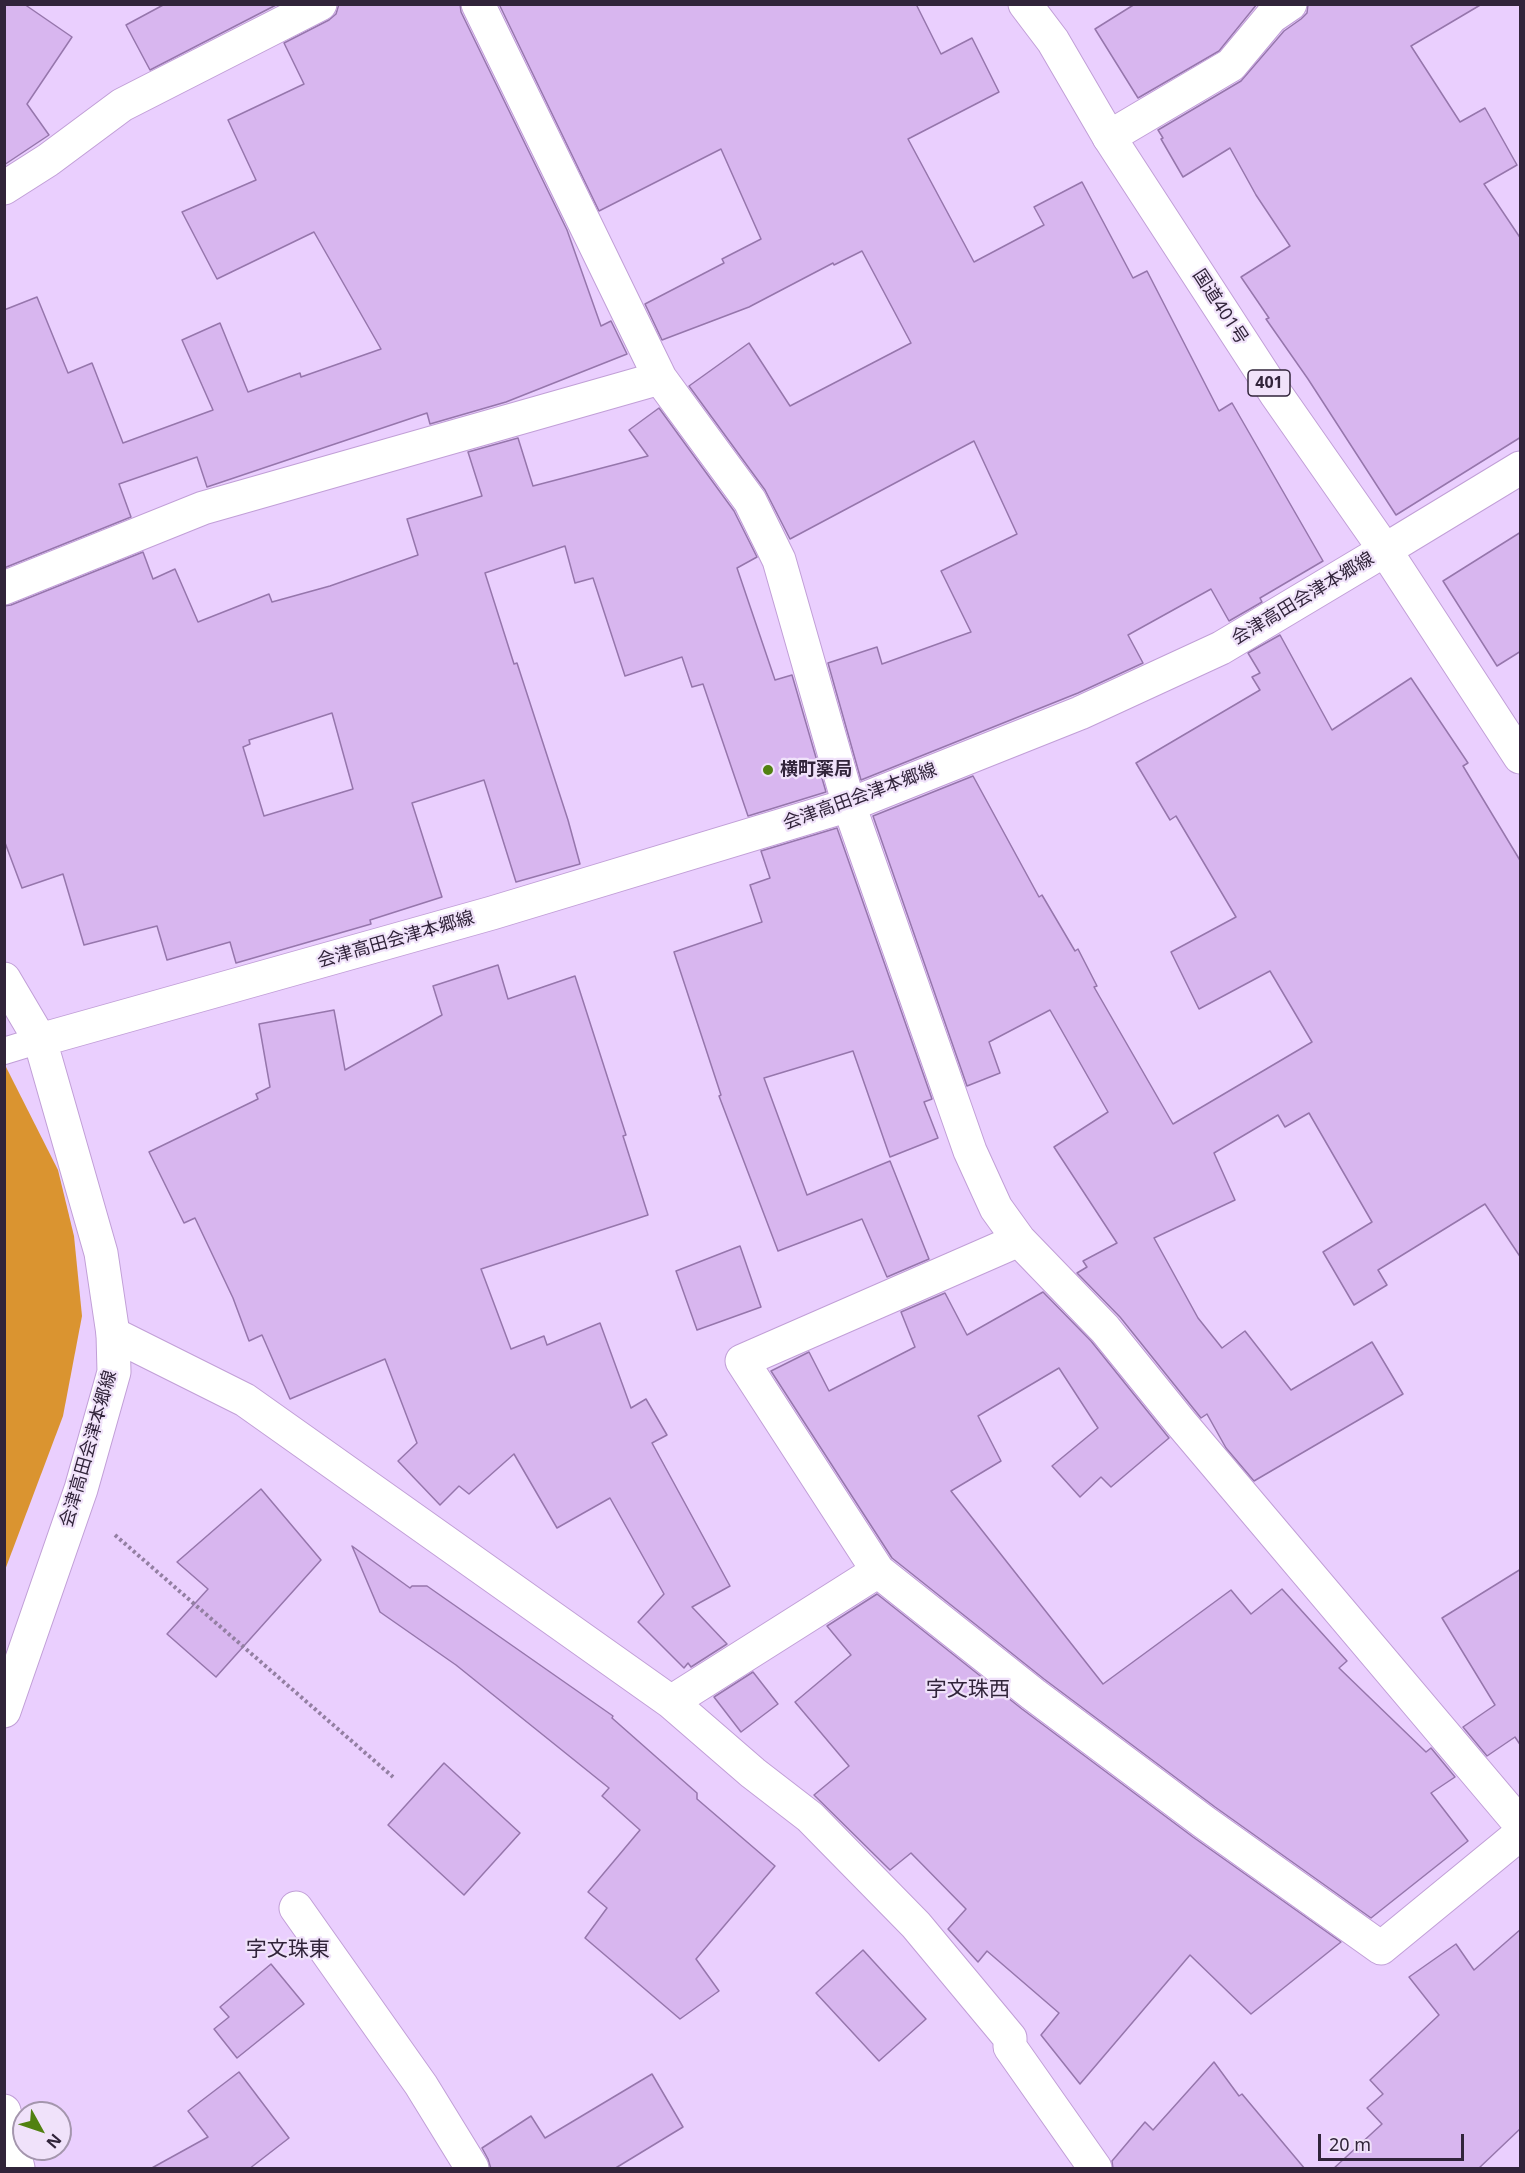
<!DOCTYPE html>
<html>
<head>
<meta charset="utf-8">
<style>
	body { margin:0 }
	#map { position:relative; width:1525px; height:2173px; overflow:hidden; background:#eacffe; font-family:"Noto Sans",sans-serif }
	canvas { display:block }
	.frame { position:absolute; inset:0; border:6px solid #31243a; pointer-events:none }
	.north { position:absolute; left:12px; top:2101px; width:60px; height:60px; box-sizing:border-box; background:#f0e2fa; border:2px solid #a496ad; border-radius:50%; rotate:130deg; font-size:16px; font-weight:700; line-height:24px; text-align:center; color:#31243a }
	.north::after { content:''; display:block; margin:auto; width:21px; height:27px; background:#518111; clip-path:polygon(50% 0,100% 100%,50% 72%,0 100%) }
	.scale { position:absolute; left:1318px; top:2134px; width:146px; height:27px; box-sizing:border-box; border:3px solid #31243a; border-top:0; padding-left:8px; font-size:18px; line-height:21px; white-space:nowrap; color:#31243a; -webkit-text-stroke:4px #f0e2fa; paint-order:stroke }
</style>
</head>
<body>
<div id="map">
<canvas width="1525" height="2173"></canvas>
<div class="frame"></div>
<div class="north">N</div>
<div class="scale">20 m</div>
</div>
<script>
const context = document.querySelector('canvas').getContext('2d');
context.lineJoin = 'round';
function paint(path, color) {
  context.fillStyle = color;
  context.fill(path, 'evenodd');
}
function stroke(path, color, width, dash) {
  context.strokeStyle = color;
  context.lineWidth = width;
  context.lineCap = dash ? 'butt' : 'round';
  context.setLineDash(dash || []);
  context.stroke(path);
}
function write(font, color, halo, rows, align = 'center') {
  context.font = font + ' "Noto Sans","Noto Sans JP",sans-serif';
  context.lineWidth = 4.5;
  context.setLineDash([]);
  context.textBaseline = 'middle';
  context.strokeStyle = halo;
  context.fillStyle = color;
  for (const [text, x, y, turn = 0] of rows) {
    context.save();
    context.translate(x, y);
    context.rotate((+turn || 0) * Math.PI / 180);
    context.textAlign = isNaN(turn) ? turn : align;
    if (halo) context.strokeText(text, 0, 0);
    context.fillText(text, 0, 0);
    context.restore();
  }
}
paint(new Path2D(`
	M 5,1065 L 58,1170 L 74,1236 L 82,1316 L 63,1416 L 5,1570 Z`), '#da9430');
const building = new Path2D(`
	M 4,4 L 24,4 L 72,37 L 27,104 L 49,135 L 4,165 Z
	M 165,4 L 278,4 L 150,70 L 126,25 Z
	M 339,4 L 460,4 L 461,12 L 567,230 L 601,326 L 611,321 L 627,354 L 506,402 L 430,424 L 427,413 L 207,487 L 197,457 L 119,484 L 131,517 L 4,568 L 4,310 L 37,297 L 68,373 L 92,363 L 123,443 L 213,410 L 182,340 L 220,323 L 248,392 L 300,373 L 301,377 L 381,349 L 314,232 L 217,279 L 182,212 L 256,180 L 228,120 L 304,84 L 284,43 L 329,20 L 336,14 Z
	M 499,4 L 916,4 L 941,54 L 972,38 L 999,92 L 908,139 L 974,262 L 1044,225 L 1034,207 L 1082,182 L 1133,278 L 1147,271 L 1219,411 L 1232,403 L 1323,561 L 1260,598 L 1262,602 L 1229,621 L 1211,589 L 1128,635 L 1143,663 L 1078,693 L 861,780 L 828,663 L 877,647 L 882,664 L 971,632 L 941,571 L 1017,534 L 974,441 L 790,539 L 765,490 L 689,386 L 749,343 L 790,406 L 911,343 L 862,251 L 834,265 L 833,263 L 749,307 L 662,340 L 645,304 L 724,263 L 722,259 L 761,239 L 721,149 L 599,211 Z
	M 1135,4 L 1257,4 L 1219,51 L 1138,98 L 1095,29 Z
	M 1308,4 L 1482,4 L 1411,46 L 1460,122 L 1485,108 L 1517,165 L 1484,184 L 1521,239 L 1521,437 L 1396,515 L 1308,379 L 1266,319 L 1269,318 L 1241,277 L 1290,246 L 1256,195 L 1230,148 L 1183,177 L 1161,139 L 1163,138 L 1158,130 L 1241,81 L 1284,31 L 1301,19 L 1307,13 Z
	M 659,408 L 734,511 L 757,557 L 737,568 L 775,680 L 792,675 L 826,792 L 748,816 L 703,684 L 692,687 L 682,657 L 625,676 L 593,578 L 575,583 L 565,546 L 485,573 L 514,664 L 517,663 L 568,820 L 580,864 L 516,882 L 484,780 L 412,803 L 442,897 L 370,920 L 371,924 L 236,963 L 230,942 L 167,960 L 157,926 L 84,945 L 63,874 L 22,888 L 4,840 L 4,606 L 11,605 L 143,552 L 153,579 L 175,569 L 198,622 L 269,594 L 272,602 L 330,586 L 418,555 L 407,519 L 482,496 L 468,452 L 518,438 L 533,486 L 648,456 L 629,430 ZM 332,713 L 353,789 L 264,816 L 243,747 L 250,744 L 249,740 Z
	M 1521,532 L 1521,651 L 1497,666 L 1443,581 Z
	M 1280,635 L 1332,730 L 1411,678 L 1468,763 L 1463,766 L 1521,862 L 1521,1258 L 1485,1204 L 1378,1270 L 1387,1285 L 1354,1305 L 1323,1252 L 1372,1222 L 1309,1113 L 1285,1127 L 1278,1115 L 1214,1153 L 1235,1200 L 1154,1238 L 1198,1318 L 1222,1348 L 1245,1331 L 1291,1390 L 1372,1342 L 1403,1394 L 1254,1481 L 1226,1448 L 1207,1414 L 1201,1418 L 1120,1317 L 1077,1273 L 1087,1267 L 1083,1261 L 1117,1243 L 1054,1147 L 1108,1112 L 1050,1010 L 989,1042 L 1000,1073 L 967,1086 L 873,816 L 973,776 L 1039,897 L 1042,895 L 1075,951 L 1078,949 L 1097,986 L 1094,987 L 1173,1124 L 1312,1042 L 1270,971 L 1199,1009 L 1171,952 L 1236,917 L 1176,816 L 1170,820 L 1136,763 L 1260,690 L 1252,677 L 1260,673 L 1248,653 Z
	M 837,828 L 932,1099 L 924,1102 L 938,1138 L 890,1157 L 853,1051 L 764,1078 L 807,1195 L 890,1161 L 929,1259 L 887,1277 L 862,1219 L 778,1251 L 719,1096 L 721,1095 L 674,952 L 762,922 L 750,885 L 770,878 L 761,851 Z
	M 498,965 L 508,999 L 575,976 L 626,1135 L 623,1136 L 648,1215 L 481,1269 L 511,1349 L 544,1336 L 547,1345 L 600,1323 L 631,1408 L 646,1399 L 667,1435 L 652,1443 L 730,1586 L 692,1607 L 727,1644 L 691,1667 L 688,1663 L 684,1668 L 638,1622 L 664,1594 L 610,1498 L 557,1528 L 514,1454 L 469,1494 L 459,1486 L 440,1505 L 398,1461 L 417,1443 L 385,1359 L 290,1399 L 262,1335 L 249,1341 L 233,1298 L 195,1218 L 184,1223 L 149,1152 L 258,1099 L 256,1094 L 270,1087 L 259,1024 L 334,1010 L 345,1070 L 442,1015 L 433,986 Z
	M 740,1246 L 761,1307 L 697,1330 L 676,1271 Z
	M 1043,1292 L 1091,1341 L 1169,1438 L 1111,1487 L 1101,1477 L 1080,1497 L 1052,1466 L 1098,1428 L 1059,1368 L 978,1416 L 1001,1461 L 951,1491 L 1103,1684 L 1231,1590 L 1251,1614 L 1282,1589 L 1347,1661 L 1339,1668 L 1426,1752 L 1431,1748 L 1455,1777 L 1431,1793 L 1468,1841 L 1371,1918 L 1215,1807 L 1044,1679 L 892,1558 L 771,1371 L 809,1352 L 829,1391 L 915,1347 L 901,1312 L 945,1293 L 967,1335 Z
	M 261,1489 L 321,1560 L 216,1677 L 167,1634 L 208,1589 L 177,1562 Z
	M 352,1546 L 410,1588 L 412,1586 L 427,1586 L 613,1716 L 612,1718 L 697,1793 L 697,1799 L 775,1866 L 696,1959 L 719,1991 L 680,2019 L 585,1938 L 607,1908 L 588,1892 L 640,1830 L 602,1796 L 609,1788 L 456,1665 L 380,1612 Z
	M 1521,1569 L 1521,1746 L 1515,1737 L 1487,1756 L 1463,1727 L 1495,1705 L 1442,1618 Z
	M 877,1594 L 1022,1709 L 1193,1837 L 1341,1942 L 1251,2014 L 1190,1955 L 1080,2084 L 1041,2035 L 1059,2013 L 987,1951 L 978,1962 L 948,1929 L 966,1909 L 911,1853 L 890,1870 L 814,1795 L 849,1766 L 795,1702 L 851,1655 L 827,1626 Z
	M 753,1672 L 778,1704 L 741,1732 L 714,1697 Z
	M 444,1763 L 520,1833 L 464,1895 L 388,1825 Z
	M 1521,1929 L 1521,2128 L 1478,2169 L 1333,2169 L 1382,2124 L 1367,2108 L 1383,2094 L 1370,2080 L 1439,2015 L 1409,1977 L 1456,1944 L 1474,1970 Z
	M 863,1950 L 926,2019 L 879,2061 L 816,1993 Z
	M 271,1964 L 304,2004 L 237,2058 L 214,2029 L 229,2017 L 220,2007 Z
	M 1214,2062 L 1239,2096 L 1242,2094 L 1305,2169 L 1113,2169 L 1112,2161 L 1145,2122 L 1153,2130 Z
	M 239,2072 L 289,2138 L 249,2169 L 150,2169 L 208,2137 L 188,2111 Z
	M 652,2074 L 683,2127 L 614,2169 L 491,2169 L 488,2159 L 482,2148 L 531,2116 L 545,2138 Z`);
paint(building, '#d8b6ef');
stroke(building, '#9676ac', 1.5);
const service = new Path2D(`
	M 4,1051 L 40,1040`);
const minor = new Path2D(`
	M 478,4 L 660,378 L 750,501 L 779,560 L 849,805 L 970,1151 L 996,1208 L 1019,1240 L 1105,1329 L 1181,1423 L 1520,1824
	M 1109,137 L 1231,65 L 1271,17 L 1290,4
	M 4,188 L 48,160 L 122,105 L 320,4
	M 4,588 L 203,508 L 660,378
	M 1019,1240 L 742,1361 L 878,1571 L 1033,1694 L 1204,1822 L 1381,1948 L 1520,1834
	M 113,1334 L 245,1400 L 671,1702 L 753,1773 L 810,1817 L 916,1925 L 1010,2038 L 1010,2047 L 1095,2168
	M 671,1702 L 878,1571
	M 296,1908 L 421,2085 L 472,2168`);
const tertiary = new Path2D(`
	M 1385,550 L 1520,468
	M 4,979 L 40,1040`);
const secondary = new Path2D(`
	M 4,1711 L 81,1489 L 114,1372 L 113,1334 L 101,1253 L 40,1040 L 492,913 L 849,805 L 1080,713 L 1221,648 L 1385,550
	M 4,2111 L 18,2168`);
const trunk = new Path2D(`
	M 1025,4 L 1053,41 L 1109,137 L 1276,394 L 1385,550 L 1520,757`);
stroke(service, '#c19fd7', 28);
stroke(minor, '#c19fd7', 35);
stroke(tertiary, '#c19fd7', 35);
stroke(secondary, '#c19fd7', 35);
stroke(trunk, '#c19fd7', 35);
stroke(new Path2D(`
	M 115,1535 L 393,1777`), '#937fa2', 4, [3, 3]);
stroke(service, '#fff', 26);
stroke(minor, '#fff', 33);
stroke(tertiary, '#fff', 33);
stroke(secondary, '#fff', 33);
stroke(trunk, '#fff', 33);
for (const [x, y, r, color] of [
	[768,770,6,"#518111"]
]) {
  const dot = new Path2D();
  dot.arc(x, y, r, 0, 2 * Math.PI);
  context.fillStyle = color;
  context.fill(dot);
  stroke(dot, '#f0e2fa', 2);
}
for (const [x, y, w] of [
	[1269,383,42]
]) {
  const box = new Path2D();
  box.roundRect(x - w / 2, y - 13, w, 26, 4.5);
  context.fillStyle = '#f0e2fa';
  context.fill(box);
  stroke(box, '#31243a', 1.5);
}
write('bold 16px', '#31243a', null, [
	["401",1269,383]
]);
write('18px', '#31243a', '#f0e2fa', [
	["国道401号",1220,307,57],
	["会津高田会津本郷線",1303,599,-31],
	["会津高田会津本郷線",860,797,-20],
	["会津高田会津本郷線",396,940,-16],
	["会津高田会津本郷線",89,1449,-74]
]);
write('bold 18px', '#31243a', '#f0e2fa', [
	["横町薬局",780,770]
], 'left');
write('21px', '#31243a', '#f0e2fa', [
	["字文珠西",968,1690],
	["字文珠東",288,1950]
]);
</script>
</body>
</html>
